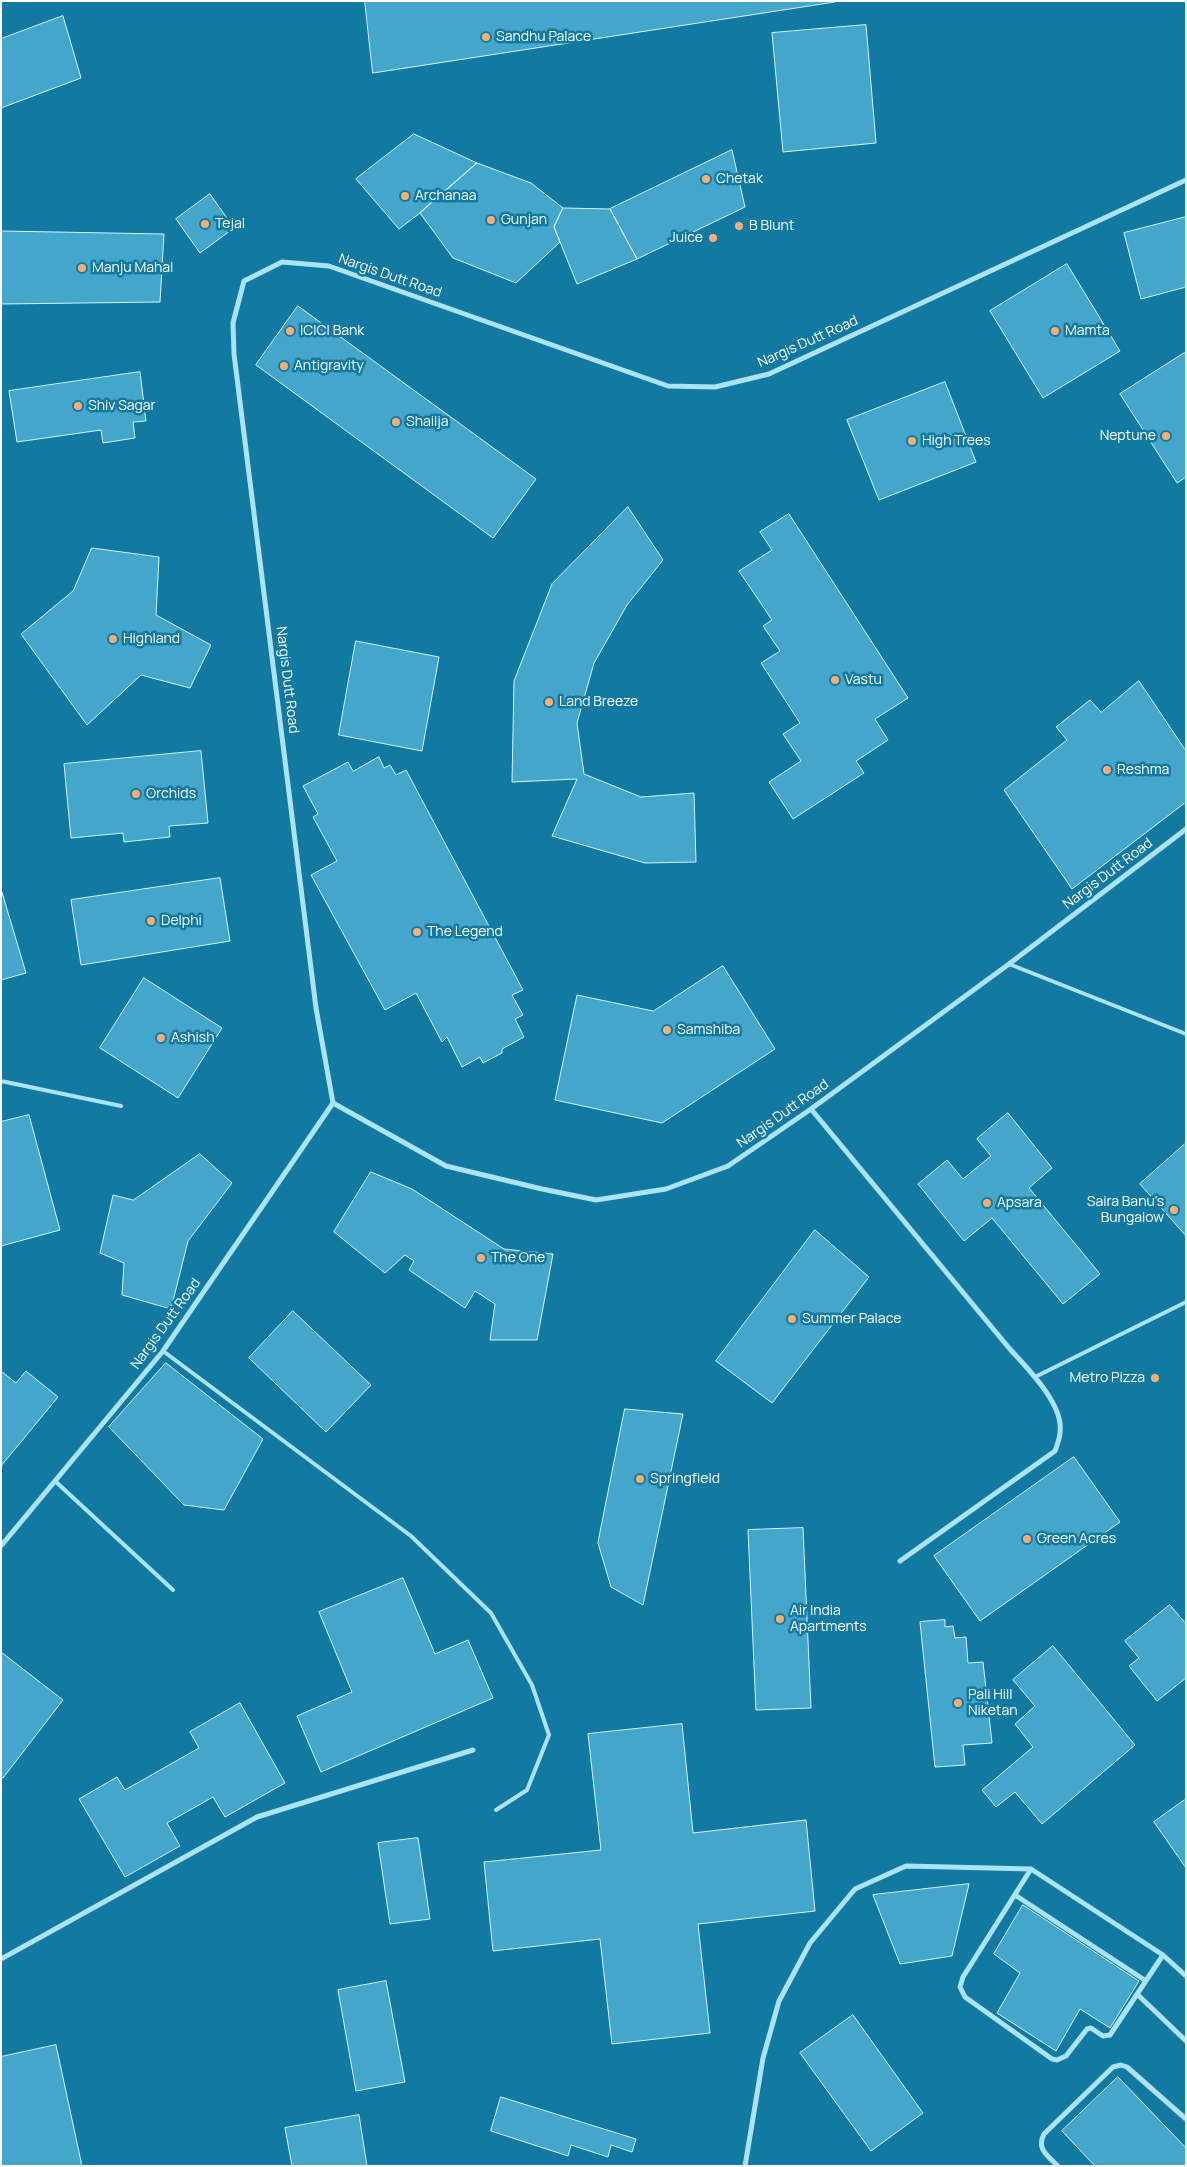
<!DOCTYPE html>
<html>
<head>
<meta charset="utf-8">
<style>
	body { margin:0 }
	#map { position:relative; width:1187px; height:2167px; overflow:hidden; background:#127aa2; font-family:Manrope,sans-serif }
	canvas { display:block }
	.frame { position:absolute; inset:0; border:2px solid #fff; pointer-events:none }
</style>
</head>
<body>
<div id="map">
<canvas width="1187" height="2167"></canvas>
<div class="frame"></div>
</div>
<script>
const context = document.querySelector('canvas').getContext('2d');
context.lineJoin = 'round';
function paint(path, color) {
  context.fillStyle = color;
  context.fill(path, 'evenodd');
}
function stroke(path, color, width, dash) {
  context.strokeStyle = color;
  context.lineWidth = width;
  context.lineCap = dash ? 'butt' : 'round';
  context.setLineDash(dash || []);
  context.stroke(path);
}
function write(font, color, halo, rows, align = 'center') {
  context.font = font + ' Manrope,sans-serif';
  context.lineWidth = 5;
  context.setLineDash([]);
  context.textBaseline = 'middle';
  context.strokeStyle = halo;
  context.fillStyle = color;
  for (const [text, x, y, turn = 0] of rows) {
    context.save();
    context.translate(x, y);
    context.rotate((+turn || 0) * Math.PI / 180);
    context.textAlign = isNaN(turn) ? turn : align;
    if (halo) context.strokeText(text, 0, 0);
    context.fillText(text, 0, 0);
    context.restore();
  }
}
const building = new Path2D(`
	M 365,1 L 835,1 L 835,2 L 373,73 Z
	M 63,16 L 81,78 L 1,108 L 1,39 Z
	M 866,25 L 876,143 L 783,152 L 772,33 Z
	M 414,134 L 477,163 L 420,213 L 399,229 L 356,179 Z
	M 732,150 L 745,207 L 637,259 L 610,209 Z
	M 477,163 L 531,183 L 563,208 L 554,227 L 560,242 L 516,283 L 453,258 L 420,213 Z
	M 210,194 L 234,228 L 200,253 L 176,219 Z
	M 563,208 L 610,209 L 637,259 L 577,284 L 554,227 Z
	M 1186,217 L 1186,287 L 1141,299 L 1124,233 Z
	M 1,231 L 164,234 L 160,302 L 1,304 Z
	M 1067,264 L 1120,351 L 1043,398 L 990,311 Z
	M 298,306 L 536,479 L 493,538 L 256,365 Z
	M 1186,352 L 1186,477 L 1177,483 L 1120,394 Z
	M 140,372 L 146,421 L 133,422 L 135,438 L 103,443 L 101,430 L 17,442 L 9,391 Z
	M 945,382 L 976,462 L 879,500 L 847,420 Z
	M 628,507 L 663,560 L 627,605 L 594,663 L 577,723 L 584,774 L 641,797 L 694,793 L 696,862 L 645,863 L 552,836 L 577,779 L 512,782 L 514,681 L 552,584 Z
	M 789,514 L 908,698 L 875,719 L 888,740 L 856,761 L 864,773 L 793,819 L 769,782 L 801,761 L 783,734 L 800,723 L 761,663 L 780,651 L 763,626 L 772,620 L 739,571 L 772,550 L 760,532 Z
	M 92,548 L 159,557 L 156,615 L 211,645 L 190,688 L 141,675 L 87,725 L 21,634 L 73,591 Z
	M 356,641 L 439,657 L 422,751 L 339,735 Z
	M 1139,681 L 1186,751 L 1186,802 L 1072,889 L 1004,790 L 1067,740 L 1056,727 L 1090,700 L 1101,712 Z
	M 201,751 L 208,823 L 169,826 L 170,837 L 124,842 L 123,833 L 71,838 L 64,764 Z
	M 379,757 L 384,768 L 390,765 L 396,775 L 406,770 L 523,990 L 512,995 L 523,1015 L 515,1019 L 524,1037 L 502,1049 L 502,1053 L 483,1063 L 480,1057 L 462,1067 L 447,1037 L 442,1042 L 416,993 L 385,1010 L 311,875 L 337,861 L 313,817 L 318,814 L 303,786 L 348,762 L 353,771 Z
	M 220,878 L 230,941 L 81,965 L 71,900 Z
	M 1,889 L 26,973 L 1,980 Z
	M 723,966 L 775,1049 L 662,1123 L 555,1100 L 577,995 L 653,1011 Z
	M 144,978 L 222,1028 L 178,1098 L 100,1048 Z
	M 1008,1113 L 1052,1168 L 1029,1188 L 1100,1274 L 1063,1304 L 992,1218 L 964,1241 L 918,1184 L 947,1160 L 963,1179 L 991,1156 L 977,1139 Z
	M 29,1115 L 60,1230 L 1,1246 L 1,1122 Z
	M 1186,1143 L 1186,1236 L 1140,1184 Z
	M 200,1154 L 232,1183 L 188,1241 L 171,1309 L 122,1295 L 124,1263 L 100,1253 L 113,1195 L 133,1200 Z
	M 371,1172 L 412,1189 L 504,1249 L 553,1254 L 537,1340 L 490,1340 L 495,1304 L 475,1291 L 465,1308 L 409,1270 L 414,1261 L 405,1255 L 385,1273 L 334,1232 Z
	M 815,1230 L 869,1277 L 772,1403 L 716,1361 Z
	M 293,1311 L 371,1385 L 326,1432 L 249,1358 Z
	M 166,1363 L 263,1439 L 224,1510 L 184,1505 L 109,1427 Z
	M 1,1371 L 16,1383 L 26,1371 L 58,1397 L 1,1466 Z
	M 625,1409 L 683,1414 L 643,1605 L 611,1587 L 598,1543 Z
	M 1074,1457 L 1120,1522 L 980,1621 L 934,1556 Z
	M 803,1528 L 811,1708 L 756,1710 L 748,1530 Z
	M 403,1578 L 435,1654 L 468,1640 L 493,1698 L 321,1772 L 297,1716 L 352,1692 L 319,1612 Z
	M 1170,1605 L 1186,1624 L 1186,1678 L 1157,1701 L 1129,1666 L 1139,1658 L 1125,1641 Z
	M 945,1620 L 945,1627 L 953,1626 L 955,1638 L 966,1637 L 968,1663 L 983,1662 L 992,1743 L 963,1745 L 965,1765 L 935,1767 L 920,1622 Z
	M 1053,1646 L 1135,1745 L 1042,1824 L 1015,1792 L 996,1807 L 982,1790 L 1033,1747 L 1015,1724 L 1035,1706 L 1013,1680 Z
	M 1,1652 L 63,1700 L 3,1778 L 1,1776 Z
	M 240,1703 L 285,1783 L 225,1817 L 213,1797 L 167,1823 L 180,1846 L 125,1877 L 79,1799 L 117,1777 L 125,1790 L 199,1748 L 190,1732 Z
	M 682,1724 L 693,1833 L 806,1820 L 815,1911 L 698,1924 L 710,2033 L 612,2044 L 600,1939 L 493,1951 L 484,1862 L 601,1850 L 588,1734 Z
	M 1186,1799 L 1186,1868 L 1154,1822 Z
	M 418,1838 L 430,1919 L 390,1924 L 378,1843 Z
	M 969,1884 L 952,1956 L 900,1964 L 873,1895 Z
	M 1023,1905 L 1139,1981 L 1110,2028 L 1080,2009 L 1056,2051 L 997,2013 L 1020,1973 L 994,1954 Z
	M 386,1981 L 405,2082 L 356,2091 L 338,1990 Z
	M 853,2015 L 923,2113 L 871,2151 L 800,2053 Z
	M 56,2045 L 82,2166 L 1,2166 L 1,2057 Z
	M 1118,2077 L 1186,2148 L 1186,2166 L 1095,2166 L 1062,2131 Z
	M 501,2097 L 636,2139 L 632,2152 L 611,2145 L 608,2157 L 571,2145 L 568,2156 L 491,2131 Z
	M 359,2115 L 367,2166 L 292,2166 L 285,2128 Z`);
paint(building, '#44a6cb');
stroke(building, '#d4f3fe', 1);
stroke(new Path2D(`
	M 1009,964 L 1186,1034
	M 1,1081 L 121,1106
	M 163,1351 L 411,1536 L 491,1613 L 532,1685 L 549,1735 L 527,1790 L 496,1810
	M 1035,1377 L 1186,1302
	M 55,1481 L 173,1590`), '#abe2f5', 4);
stroke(new Path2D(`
	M 333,1103 L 446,1166 L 542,1189 L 596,1200 L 666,1189 L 728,1166 L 811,1109 L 1009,964 L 1186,829
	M 811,1109 L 1009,1348 C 1026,1367 1064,1404 1060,1432 C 1060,1438 1057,1445 1055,1451 L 900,1561
	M 1,1546 L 163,1351 L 333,1103 L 316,1008 L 234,354 L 233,323 L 244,281 L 282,262 L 329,266 L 668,386 L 715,387 L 769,374 L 1186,180
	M 1031,1869 L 963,1977 L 960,1987 L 965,1997 L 1052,2059 L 1057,2060 L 1066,2056 L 1087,2029 L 1091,2028 L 1103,2036 L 1110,2035 L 1163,1955
	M 1015,1895 L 1146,1981
	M 1,1959 L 257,1817 L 473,1750
	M 1137,1994 L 1186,2041
	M 745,2166 L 763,2058 L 779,2001 L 810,1943 L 855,1889 L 906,1866 L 1031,1869 L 1163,1955 L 1186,1976
	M 1058,2166 C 1048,2156 1036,2149 1044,2134 L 1113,2067 L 1121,2065 L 1127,2067 L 1186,2119`), '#abe2f5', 5);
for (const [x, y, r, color] of [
	[486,37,5,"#ffad6f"],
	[706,179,5,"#ffad6f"],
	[405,196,5,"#ffad6f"],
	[491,220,5,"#ffad6f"],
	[205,224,5,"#ffad6f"],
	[739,226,5,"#ffad6f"],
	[713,238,5,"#ffad6f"],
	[82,268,5,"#ffad6f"],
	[290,331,5,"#ffad6f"],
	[1055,331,5,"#ffad6f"],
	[284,366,5,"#ffad6f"],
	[78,406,5,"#ffad6f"],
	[396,422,5,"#ffad6f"],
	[1166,436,5,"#ffad6f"],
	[912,441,5,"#ffad6f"],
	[113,639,5,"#ffad6f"],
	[835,680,5,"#ffad6f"],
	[549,702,5,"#ffad6f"],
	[1107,770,5,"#ffad6f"],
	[136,794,5,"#ffad6f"],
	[151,921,5,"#ffad6f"],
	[417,932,5,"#ffad6f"],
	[667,1030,5,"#ffad6f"],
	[161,1038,5,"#ffad6f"],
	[987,1203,5,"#ffad6f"],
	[1174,1210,5,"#ffad6f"],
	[481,1258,5,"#ffad6f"],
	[792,1319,5,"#ffad6f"],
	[1155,1378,5,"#ffad6f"],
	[640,1479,5,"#ffad6f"],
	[1027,1539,5,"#ffad6f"],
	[780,1619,5,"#ffad6f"],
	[958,1703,5,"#ffad6f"]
]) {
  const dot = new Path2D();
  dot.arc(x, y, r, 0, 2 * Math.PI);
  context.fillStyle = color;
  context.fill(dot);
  stroke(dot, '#127aa2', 2);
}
write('14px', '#fff', '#127aa2', [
	["Sandhu Palace",496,37],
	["Chetak",716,179],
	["Archanaa",415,196],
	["Gunjan",501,220],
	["Tejal",215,224],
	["B Blunt",749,226],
	["Juice",703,238,"right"],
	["Manju Mahal",92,268],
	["ICICI Bank",300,331],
	["Mamta",1065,331],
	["Antigravity",294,366],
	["Shiv Sagar",88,406],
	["Shailja",406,422],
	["Neptune",1156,436,"right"],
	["High Trees",922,441],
	["Highland",123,639],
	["Vastu",845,680],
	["Land Breeze",559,702],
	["Reshma",1117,770],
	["Orchids",146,794],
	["Delphi",161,921],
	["The Legend",427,932],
	["Samshiba",677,1030],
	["Ashish",171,1038],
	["Saira Banu's",1164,1202,"right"],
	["Bungalow",1164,1218,"right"],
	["Apsara",997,1203],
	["The One",491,1258],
	["Summer Palace",802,1319],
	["Metro Pizza",1145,1378,"right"],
	["Springfield",650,1479],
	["Green Acres",1037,1539],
	["Air India",790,1611],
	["Apartments",790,1627],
	["Pali Hill",968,1695],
	["Niketan",968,1711]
], 'left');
write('14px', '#fff', '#127aa2', [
	["Nargis Dutt Road",390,276,19],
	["Nargis Dutt Road",808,342,-24],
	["Nargis Dutt Road",287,680,83],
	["Nargis Dutt Road",1108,874,-37],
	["Nargis Dutt Road",783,1114,-35],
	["Nargis Dutt Road",166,1324,-54]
]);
</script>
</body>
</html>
